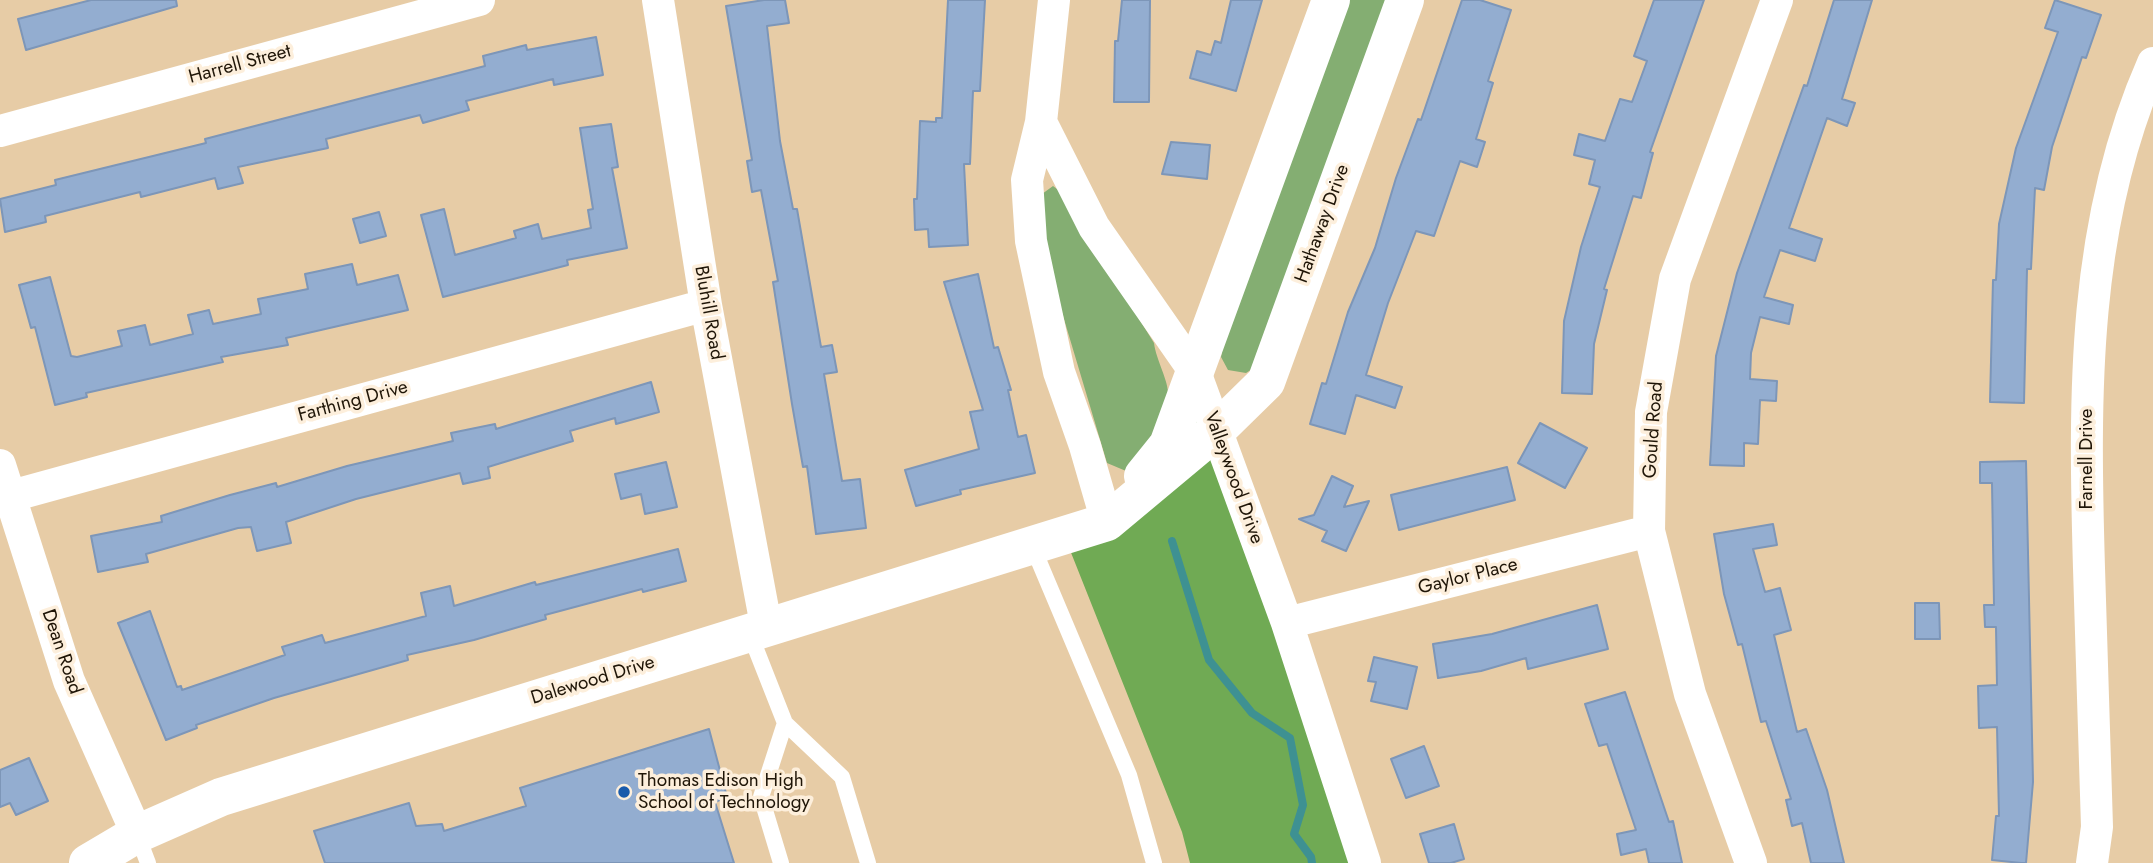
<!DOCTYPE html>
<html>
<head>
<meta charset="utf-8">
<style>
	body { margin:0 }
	canvas { display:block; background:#e7cca6 }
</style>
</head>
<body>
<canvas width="2153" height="863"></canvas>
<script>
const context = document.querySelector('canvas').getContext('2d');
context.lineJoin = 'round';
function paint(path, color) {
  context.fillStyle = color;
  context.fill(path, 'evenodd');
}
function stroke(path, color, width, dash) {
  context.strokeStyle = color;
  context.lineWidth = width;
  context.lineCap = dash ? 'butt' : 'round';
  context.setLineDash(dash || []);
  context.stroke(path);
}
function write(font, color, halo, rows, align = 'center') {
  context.font = font + ' Jost,sans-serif';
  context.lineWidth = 7;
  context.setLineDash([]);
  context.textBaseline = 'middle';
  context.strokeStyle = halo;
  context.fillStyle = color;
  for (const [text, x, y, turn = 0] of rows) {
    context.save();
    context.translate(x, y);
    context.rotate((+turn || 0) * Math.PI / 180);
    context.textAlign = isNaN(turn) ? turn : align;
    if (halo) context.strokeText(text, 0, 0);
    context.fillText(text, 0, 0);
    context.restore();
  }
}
paint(new Path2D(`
	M 1347,0 L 1391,0 L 1257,366 L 1246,373 L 1228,370 L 1221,357 L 1225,336 Z
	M 1053,186 L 1061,192 L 1154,343 C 1156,360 1169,381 1168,395 C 1168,418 1139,453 1126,471 L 1107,463 L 1049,269 L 1042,194 Z`), '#84ae72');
paint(new Path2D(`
	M 1195,372 L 1365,863 L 1190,863 L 1182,832 L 1064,535 L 1107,522 Z`), '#70aa54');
stroke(new Path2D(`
	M 1172,541 L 1209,660 L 1252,713 L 1290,738 L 1303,805 L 1294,834 L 1311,857 L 1312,863`), '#3e9192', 8);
const building = new Path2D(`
	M 91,0 L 176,0 L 177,6 L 26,50 L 18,19 Z
	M 764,0 L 785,0 L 789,23 L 767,26 L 780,141 L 793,209 L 797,209 L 821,347 L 832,345 L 837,372 L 824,374 L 842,481 L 860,479 L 866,528 L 816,534 L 807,466 L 803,467 L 792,404 L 773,282 L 778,281 L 761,190 L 752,192 L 747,161 L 752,160 L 726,6 Z
	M 948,0 L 985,0 L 980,91 L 973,91 L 970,164 L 964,164 L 968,245 L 929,247 L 928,229 L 915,230 L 914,199 L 917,199 L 920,121 L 936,122 L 936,118 L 942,118 Z
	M 1122,0 L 1150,0 L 1149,102 L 1114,102 L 1115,41 L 1118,41 Z
	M 1231,0 L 1262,0 L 1236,91 L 1190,78 L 1197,51 L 1211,55 L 1215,41 L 1221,43 Z
	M 1462,0 L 1480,0 L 1511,10 L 1488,81 L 1493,83 L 1476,139 L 1485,142 L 1477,167 L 1460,161 L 1434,236 L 1416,231 L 1388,303 L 1366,375 L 1402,387 L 1395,408 L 1356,395 L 1345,434 L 1310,424 L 1322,383 L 1326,384 L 1348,312 L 1375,248 L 1396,178 L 1418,119 L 1421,120 Z
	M 1654,0 L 1704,0 L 1650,152 L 1653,153 L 1641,198 L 1633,196 L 1604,289 L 1607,290 L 1594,344 L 1592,394 L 1562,393 L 1564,321 L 1581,247 L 1600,187 L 1589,184 L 1595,160 L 1574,155 L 1579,134 L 1605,141 L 1620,99 L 1632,102 L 1647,61 L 1634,56 Z
	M 1834,0 L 1872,0 L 1842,99 L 1855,103 L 1847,126 L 1827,118 L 1789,228 L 1822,239 L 1815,261 L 1780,250 L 1764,297 L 1793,305 L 1789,324 L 1760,317 L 1751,353 L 1750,379 L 1777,381 L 1776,401 L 1760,400 L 1758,444 L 1744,443 L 1744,466 L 1710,465 L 1716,356 L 1737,273 L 1804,85 L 1807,86 Z
	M 2055,0 L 2101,15 L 2086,58 L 2082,57 L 2052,147 L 2044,190 L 2035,188 L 2031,269 L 2027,269 L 2024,403 L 1990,402 L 1993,280 L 1996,280 L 1999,224 L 2016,148 L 2058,32 L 2045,28 Z
	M 596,37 L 603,75 L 554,85 L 553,79 L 466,101 L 469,110 L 423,123 L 420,115 L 326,139 L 328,148 L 238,167 L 243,183 L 218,189 L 215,178 L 141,197 L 140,192 L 45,216 L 46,222 L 5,232 L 0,199 L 56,185 L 55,180 L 206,143 L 205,139 L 485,66 L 483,56 L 526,45 L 527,50 Z
	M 611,124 L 618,167 L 612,168 L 627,248 L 567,260 L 568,265 L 443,297 L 421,215 L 444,209 L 455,255 L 516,238 L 514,231 L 538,224 L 542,239 L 591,228 L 588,210 L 593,209 L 580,128 Z
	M 1171,142 L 1210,145 L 1207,179 L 1162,174 Z
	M 379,212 L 386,236 L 360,243 L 353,219 Z
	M 352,264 L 357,285 L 398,275 L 408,310 L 286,338 L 288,345 L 221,357 L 223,362 L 86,393 L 87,397 L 55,405 L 35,327 L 31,328 L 19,285 L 50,277 L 71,356 L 77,357 L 122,346 L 118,331 L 145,325 L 150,345 L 193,334 L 188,315 L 209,310 L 213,324 L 261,314 L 258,299 L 308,289 L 305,274 Z
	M 978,274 L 994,348 L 998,347 L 1011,390 L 1008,390 L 1018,437 L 1026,435 L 1035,473 L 960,490 L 961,494 L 916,506 L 905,470 L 979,449 L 970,412 L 983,410 L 944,282 Z
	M 651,382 L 659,412 L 616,424 L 615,418 L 570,431 L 573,441 L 488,467 L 490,478 L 463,484 L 460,473 L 356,499 L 286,522 L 291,543 L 257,551 L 251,527 L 238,528 L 146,554 L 148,562 L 98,572 L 91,536 L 162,522 L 161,516 L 230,495 L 276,483 L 277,487 L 347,466 L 453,441 L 451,433 L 495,424 L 496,429 Z
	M 1540,423 L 1587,448 L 1565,488 L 1518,463 Z
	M 2026,461 L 2033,782 L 2026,863 L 2021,863 L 1992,860 L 1996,816 L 1999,816 L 1997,727 L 1979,728 L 1978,686 L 1997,685 L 1996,627 L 1985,627 L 1984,605 L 1994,605 L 1992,483 L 1980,483 L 1980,462 Z
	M 666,462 L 677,507 L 645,514 L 641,494 L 621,499 L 615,474 Z
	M 1507,467 L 1515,500 L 1399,530 L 1391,495 Z
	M 1332,476 L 1353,486 L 1344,507 L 1369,501 L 1346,551 L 1322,541 L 1327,531 L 1299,519 L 1314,515 Z
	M 1773,524 L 1777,545 L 1753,549 L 1765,592 L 1780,588 L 1791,630 L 1774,635 L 1797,732 L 1806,729 L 1827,790 L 1844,863 L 1811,863 L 1802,823 L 1792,826 L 1786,800 L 1791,799 L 1766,721 L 1761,722 L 1742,644 L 1738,645 L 1724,594 L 1714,534 Z
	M 678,549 L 686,581 L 643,592 L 642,589 L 545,615 L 546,619 L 474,640 L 407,655 L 408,660 L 274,698 L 196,725 L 197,728 L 166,740 L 118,623 L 150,611 L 177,687 L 181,686 L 182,690 L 285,655 L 282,647 L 322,635 L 325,643 L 426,616 L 421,593 L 450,586 L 454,606 L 535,582 L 536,585 Z
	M 1915,603 L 1939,603 L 1940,639 L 1915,639 Z
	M 1597,605 L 1608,649 L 1528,669 L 1526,658 L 1481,671 L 1438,678 L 1433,644 L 1492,634 Z
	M 1374,657 L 1417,667 L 1407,709 L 1371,701 L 1376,682 L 1368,681 Z
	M 1625,692 L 1669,822 L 1673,821 L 1682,863 L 1649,863 L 1646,849 L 1621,855 L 1617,834 L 1636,830 L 1607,744 L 1599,746 L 1585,704 Z
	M 709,729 L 727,797 L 715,802 L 734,863 L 325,863 L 314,831 L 409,803 L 416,826 L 442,824 L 444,831 L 526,806 L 520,788 Z
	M 1424,746 L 1439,786 L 1406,798 L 1391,759 Z
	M 29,758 L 48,801 L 16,815 L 10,803 L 0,807 L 0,770 Z
	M 1454,824 L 1464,859 L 1451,863 L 1429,863 L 1420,834 Z`);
paint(building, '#93add0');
stroke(building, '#7d96b8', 2);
stroke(new Path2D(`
	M 1032,545 L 1129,775 L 1154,863
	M 750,634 L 785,723 L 842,777 L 868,863
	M 137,834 L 148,863
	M 781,863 L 761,797 L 785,723`), '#fff', 16);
stroke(new Path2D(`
	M 658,0 L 706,305 L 766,625
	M 1054,0 L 1041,122 L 1027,180 L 1031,241 L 1059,372 L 1085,446 L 1107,522
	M 1041,122 L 1094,227 L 1195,372 L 1287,623 L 1365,863
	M 0,131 L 479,0
	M 0,465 L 69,681 L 137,834
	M 0,499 L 706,305
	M 1287,623 L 1649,531
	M 1751,863 L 1690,694 L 1649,531 L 1651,412 L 1675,279 L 1777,0
	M 2092,863 L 2097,827 C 2094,740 2091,654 2089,568 C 2084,395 2082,224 2153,63`), '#fff', 32);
stroke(new Path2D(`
	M 1143,476 L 1168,445 L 1331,0
	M 88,863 L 137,834 L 221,797 L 1107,522 L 1216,431 L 1266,382 L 1405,0`), '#fff', 38);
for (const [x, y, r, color] of [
	[624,792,7,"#1a5bab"]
]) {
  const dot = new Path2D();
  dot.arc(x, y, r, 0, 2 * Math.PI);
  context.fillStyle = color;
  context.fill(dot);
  stroke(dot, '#fdefdc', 2.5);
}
write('19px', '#1f1507', '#fdefdc', [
	["Harrell Street",240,65,-15],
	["Hathaway Drive",1323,224,-70],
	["Bluhill Road",708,313,80],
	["Farthing Drive",353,402,-15],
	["Gould Road",1654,430,-86],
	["Farnell Drive",2087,459,-90],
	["Valleywood Drive",1233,478,70],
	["Gaylor Place",1468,577,-14],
	["Dean Road",61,652,71],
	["Dalewood Drive",593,681,-17]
]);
write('19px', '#1f1507', '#fdefdc', [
	["Thomas Edison High",638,781],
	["School of Technology",638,803]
], 'left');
</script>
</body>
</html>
